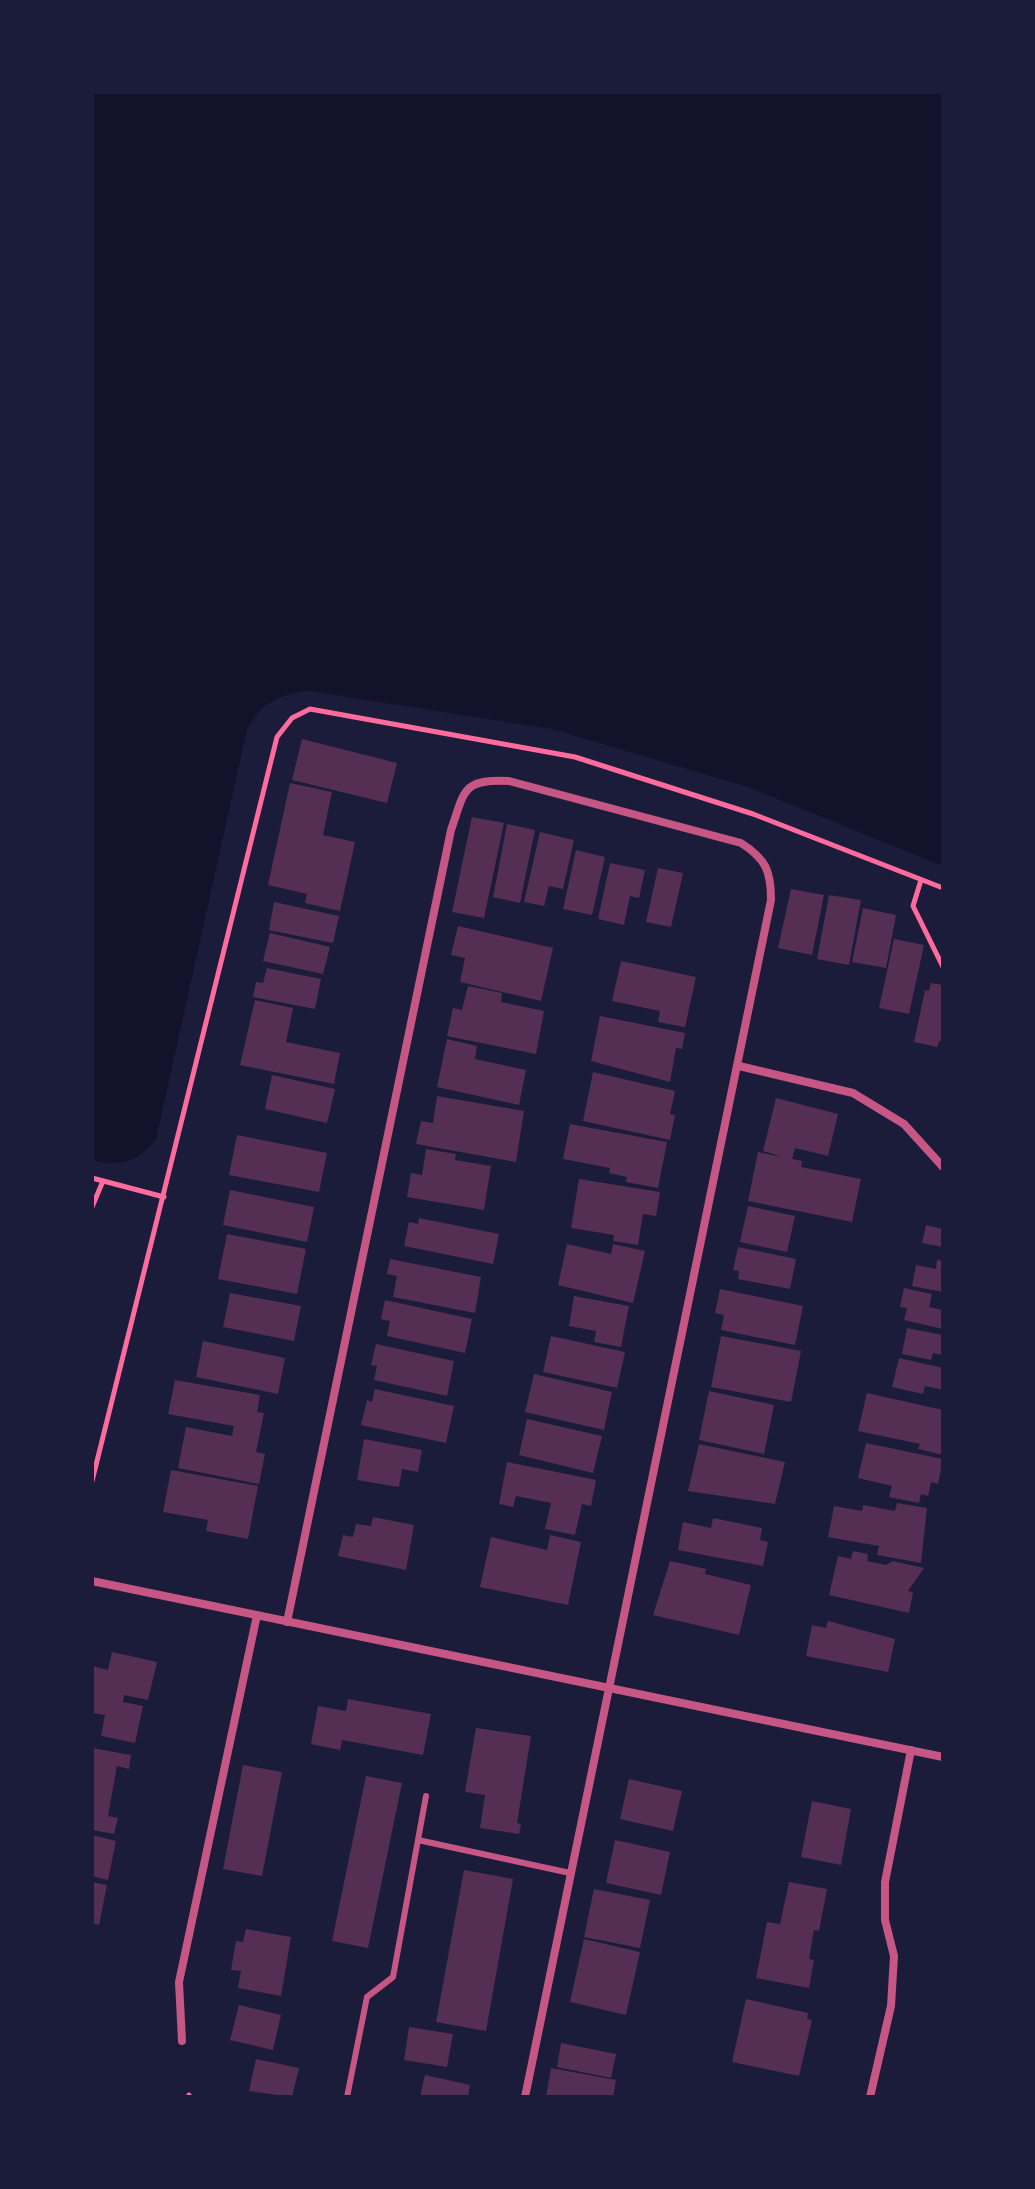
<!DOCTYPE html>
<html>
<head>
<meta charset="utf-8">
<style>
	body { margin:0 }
	#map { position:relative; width:1035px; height:2189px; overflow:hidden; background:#1b1b3a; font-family:"Noto Sans",sans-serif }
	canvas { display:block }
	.frame { position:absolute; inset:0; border:94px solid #1b1b3a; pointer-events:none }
</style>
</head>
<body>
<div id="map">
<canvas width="1035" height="2189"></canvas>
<div class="frame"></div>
</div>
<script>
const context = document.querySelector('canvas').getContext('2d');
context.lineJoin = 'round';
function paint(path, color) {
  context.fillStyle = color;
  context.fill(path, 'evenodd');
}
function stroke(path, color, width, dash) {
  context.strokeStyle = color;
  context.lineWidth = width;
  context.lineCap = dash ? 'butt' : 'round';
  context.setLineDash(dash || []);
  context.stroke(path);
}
paint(new Path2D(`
	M 92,92 L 943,92 L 943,866 L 748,787 L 552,729 L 309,691 C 279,694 262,703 247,729 L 156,1139 C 139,1161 119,1168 92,1160 Z`), '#12122b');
paint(new Path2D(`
	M 302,739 L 397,763 L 387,803 L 292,780 Z
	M 290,783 L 332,792 L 323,835 L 355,842 L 340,911 L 305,903 L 307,894 L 268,885 Z
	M 472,817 L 504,823 L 484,918 L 452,912 Z
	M 507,824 L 535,830 L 520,903 L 493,897 Z
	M 540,832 L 574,840 L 563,889 L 549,886 L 544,906 L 524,902 Z
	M 576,850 L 605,857 L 592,915 L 563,909 Z
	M 610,863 L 645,870 L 639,898 L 630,896 L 624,925 L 598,919 Z
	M 658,868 L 683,873 L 671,927 L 646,922 Z
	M 791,889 L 824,895 L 812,955 L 778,948 Z
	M 829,895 L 861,900 L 849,965 L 817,959 Z
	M 274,902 L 339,916 L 333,943 L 269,930 Z
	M 863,908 L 896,915 L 886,968 L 852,962 Z
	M 458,926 L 553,948 L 541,1001 L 460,982 L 465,958 L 451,955 Z
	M 270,933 L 330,947 L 323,974 L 263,961 Z
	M 894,939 L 924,945 L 909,1014 L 879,1008 Z
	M 621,961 L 696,977 L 685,1027 L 658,1022 L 660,1011 L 612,1001 Z
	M 267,968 L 321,979 L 315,1009 L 253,997 L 256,982 L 263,983 Z
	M 931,983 L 943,985 L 943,1042 L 939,1041 L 937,1047 L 914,1042 L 925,990 L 929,991 Z
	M 468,986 L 502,993 L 501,1002 L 544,1011 L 536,1054 L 447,1036 L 453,1008 L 462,1010 Z
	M 255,1000 L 293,1008 L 286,1042 L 340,1053 L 334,1084 L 240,1065 Z
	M 600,1016 L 685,1033 L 682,1049 L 676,1048 L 670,1082 L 591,1061 Z
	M 447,1039 L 477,1046 L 475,1059 L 526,1070 L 519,1105 L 437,1087 Z
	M 593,1072 L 675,1091 L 670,1114 L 675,1115 L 670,1140 L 583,1121 Z
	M 272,1075 L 335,1089 L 327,1123 L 265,1109 Z
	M 437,1096 L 524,1111 L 516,1162 L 416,1144 L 421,1121 L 433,1123 Z
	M 776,1098 L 838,1114 L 828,1156 L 795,1148 L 792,1159 L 802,1161 L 801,1167 L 861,1179 L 852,1222 L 748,1201 L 758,1152 L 782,1157 L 763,1151 Z
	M 570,1124 L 667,1142 L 658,1188 L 626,1182 L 627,1177 L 609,1173 L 610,1168 L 563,1159 Z
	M 237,1135 L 327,1153 L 319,1192 L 229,1175 Z
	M 426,1149 L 456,1154 L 455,1160 L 491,1166 L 484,1210 L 407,1197 L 411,1173 L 422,1175 Z
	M 579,1179 L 660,1192 L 656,1216 L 643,1214 L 638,1245 L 613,1241 L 614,1235 L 571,1228 Z
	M 230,1190 L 314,1207 L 307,1242 L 223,1225 Z
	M 748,1206 L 795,1216 L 787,1252 L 740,1242 Z
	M 419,1218 L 499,1234 L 493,1264 L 404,1246 L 409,1222 L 418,1224 Z
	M 926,1225 L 943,1229 L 943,1247 L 922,1243 Z
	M 227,1234 L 306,1249 L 297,1294 L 218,1279 Z
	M 567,1244 L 611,1254 L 613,1244 L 645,1251 L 633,1303 L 558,1285 Z
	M 738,1247 L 796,1259 L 790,1289 L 738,1279 L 739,1271 L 733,1270 Z
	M 390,1259 L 481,1277 L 475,1313 L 393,1297 L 397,1276 L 387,1274 Z
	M 937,1260 L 943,1261 L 943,1292 L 912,1286 L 916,1265 L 936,1269 Z
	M 904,1288 L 932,1294 L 929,1307 L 943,1310 L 943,1329 L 904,1320 L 907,1308 L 900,1307 Z
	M 720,1289 L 803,1306 L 795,1345 L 721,1330 L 724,1315 L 715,1313 Z
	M 230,1293 L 301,1306 L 294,1341 L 223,1327 Z
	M 574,1296 L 629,1306 L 621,1347 L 594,1342 L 596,1331 L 569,1326 Z
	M 385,1300 L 472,1319 L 465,1353 L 387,1336 L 390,1321 L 381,1319 Z
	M 907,1328 L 943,1335 L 943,1355 L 933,1353 L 931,1360 L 902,1354 Z
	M 551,1336 L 625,1352 L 617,1388 L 543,1372 Z
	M 721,1336 L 801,1351 L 791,1402 L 711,1387 Z
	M 203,1341 L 285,1358 L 278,1394 L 196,1377 Z
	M 376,1344 L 454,1361 L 447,1396 L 374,1380 L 377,1366 L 371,1365 Z
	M 899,1358 L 943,1368 L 943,1390 L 925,1386 L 923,1394 L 892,1387 Z
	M 534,1374 L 612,1392 L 604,1430 L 525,1412 Z
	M 175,1380 L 260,1395 L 257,1412 L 264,1413 L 256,1452 L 265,1454 L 259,1484 L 178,1468 L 186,1427 L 232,1436 L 234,1426 L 168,1414 Z
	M 375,1389 L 454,1406 L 446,1443 L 361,1425 L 367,1400 L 372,1402 Z
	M 709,1391 L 774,1405 L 764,1454 L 699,1440 Z
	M 867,1393 L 943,1410 L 943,1455 L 918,1449 L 920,1444 L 858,1431 Z
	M 527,1419 L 602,1436 L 593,1473 L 519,1455 Z
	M 364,1439 L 422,1450 L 418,1472 L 402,1469 L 399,1487 L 357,1480 Z
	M 866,1443 L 943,1459 L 938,1484 L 931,1482 L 928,1496 L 921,1494 L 919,1503 L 889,1497 L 892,1486 L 858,1478 Z
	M 699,1444 L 785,1462 L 775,1504 L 688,1491 Z
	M 507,1462 L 596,1480 L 591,1506 L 582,1504 L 575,1535 L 545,1529 L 551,1503 L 516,1496 L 513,1507 L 499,1504 Z
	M 171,1470 L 258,1486 L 248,1539 L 206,1531 L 208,1520 L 163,1512 Z
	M 897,1503 L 927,1508 L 921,1563 L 877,1555 L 879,1546 L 828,1537 L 834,1506 L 862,1511 L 863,1505 L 895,1511 Z
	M 373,1517 L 414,1525 L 406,1570 L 338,1556 L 343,1535 L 353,1537 L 356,1524 L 371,1526 Z
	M 713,1518 L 762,1528 L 760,1540 L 768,1542 L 763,1566 L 678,1550 L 683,1522 L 711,1528 Z
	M 550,1535 L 581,1542 L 568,1605 L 480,1587 L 491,1537 L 547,1550 Z
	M 853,1551 L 868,1554 L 867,1561 L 886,1565 L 893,1561 L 924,1568 L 908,1591 L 913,1592 L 909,1613 L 829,1595 L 838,1556 L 851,1559 Z
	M 670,1561 L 706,1569 L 705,1574 L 751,1585 L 739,1635 L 653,1615 Z
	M 828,1621 L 895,1639 L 888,1672 L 806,1656 L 812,1625 L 826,1628 Z
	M 112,1652 L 157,1662 L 148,1700 L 124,1695 L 123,1702 L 143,1706 L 135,1743 L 101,1736 L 105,1715 L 92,1713 L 92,1666 L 108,1670 Z
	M 348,1699 L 431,1714 L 423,1755 L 342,1740 L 340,1750 L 311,1744 L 318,1706 L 346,1711 Z
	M 476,1728 L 531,1736 L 517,1823 L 521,1824 L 519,1834 L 480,1828 L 485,1795 L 465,1792 Z
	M 92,1748 L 131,1755 L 129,1769 L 117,1766 L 108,1816 L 118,1818 L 114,1834 L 92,1830 Z
	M 243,1765 L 282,1772 L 262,1876 L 223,1869 Z
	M 366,1776 L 402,1783 L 368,1948 L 332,1941 Z
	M 629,1779 L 682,1791 L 673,1831 L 620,1819 Z
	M 812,1801 L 851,1809 L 841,1865 L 801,1857 Z
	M 92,1835 L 116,1841 L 108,1880 L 92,1876 Z
	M 615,1840 L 670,1852 L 661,1895 L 606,1883 Z
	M 464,1870 L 513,1879 L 486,2031 L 436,2022 Z
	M 92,1882 L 107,1885 L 99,1925 L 92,1923 Z
	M 789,1882 L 827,1889 L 819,1931 L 814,1930 L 809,1959 L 814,1960 L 809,1988 L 756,1978 L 767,1922 L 780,1924 Z
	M 594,1889 L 650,1900 L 640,1948 L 584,1937 Z
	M 246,1929 L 291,1937 L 281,1996 L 238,1988 L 241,1971 L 231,1970 L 236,1941 L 243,1942 Z
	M 584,1939 L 640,1952 L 626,2015 L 570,2002 Z
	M 746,1999 L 808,2013 L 807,2019 L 812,2020 L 799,2076 L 732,2062 Z
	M 239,2005 L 281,2015 L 273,2050 L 230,2040 Z
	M 409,2027 L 453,2034 L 447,2067 L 404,2060 Z
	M 561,2043 L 616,2054 L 611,2078 L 557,2067 Z
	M 256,2059 L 299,2068 L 292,2097 L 249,2091 Z
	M 551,2068 L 616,2080 L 613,2097 L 546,2097 Z
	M 425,2075 L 470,2085 L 468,2097 L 420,2097 Z`), '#542f53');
stroke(new Path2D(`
	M 921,880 L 913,906 L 943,967
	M 92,1178 L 164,1197
	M 92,1207 L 103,1181
	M 92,1481 L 277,737 L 292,718 L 310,709 L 575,757 L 753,814 L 943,888
	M 189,2095 L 190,2097`), '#ff6b9d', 5);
stroke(new Path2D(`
	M 418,1840 L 570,1873
	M 347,2097 L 367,1997 L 393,1977 L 426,1796`), '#c65784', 6);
stroke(new Path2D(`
	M 739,1066 L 853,1093 L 904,1124 L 943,1167
	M 92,1581 L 943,1757
	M 287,1622 L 451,830 C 465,790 462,779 509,781 L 741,843 C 766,859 771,871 771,900 L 525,2097
	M 182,2041 L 179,1982 L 257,1615
	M 870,2097 L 891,2006 L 894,1956 L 885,1920 L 885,1882 L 911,1750`), '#c65784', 8);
</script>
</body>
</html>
